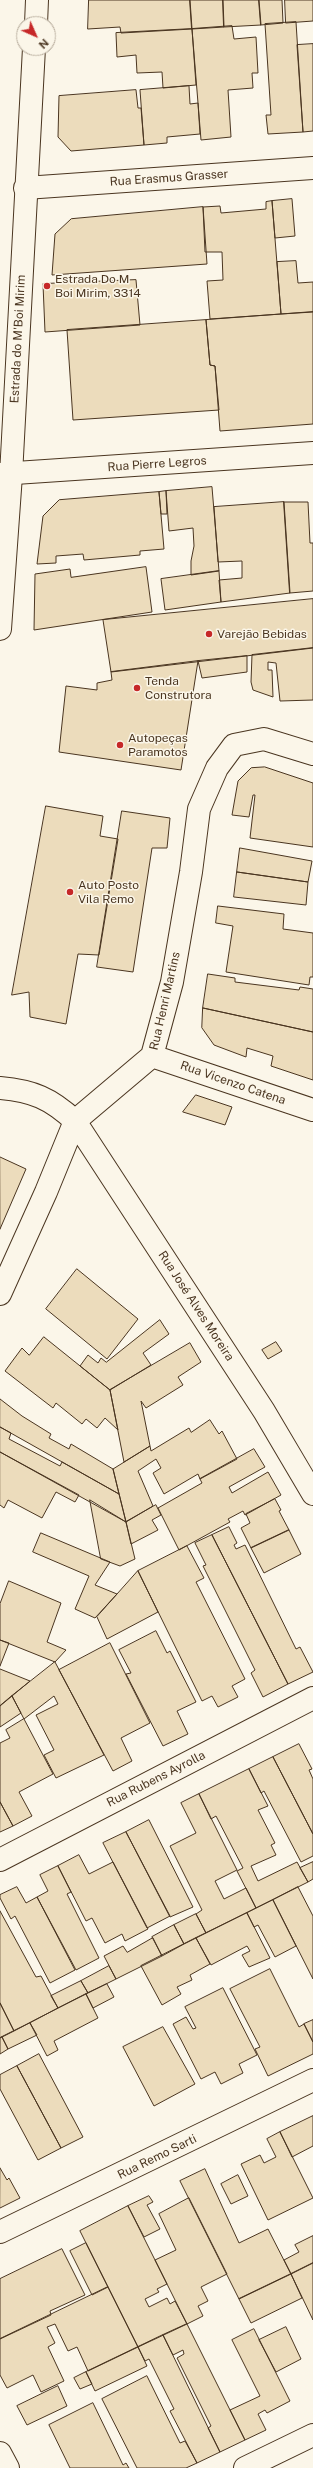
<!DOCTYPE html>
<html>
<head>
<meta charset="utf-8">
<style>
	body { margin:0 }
	#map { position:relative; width:313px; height:2468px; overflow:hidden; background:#fbf6e9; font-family:"Public Sans",sans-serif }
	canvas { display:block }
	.north { position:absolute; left:16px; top:16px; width:40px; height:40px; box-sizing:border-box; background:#fbf6e9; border:1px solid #b4a999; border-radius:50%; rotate:135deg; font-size:11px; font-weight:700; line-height:16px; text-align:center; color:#4a3520 }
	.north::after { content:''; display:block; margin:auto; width:14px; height:18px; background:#c62828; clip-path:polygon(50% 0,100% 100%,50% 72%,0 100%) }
</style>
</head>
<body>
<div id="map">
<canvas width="313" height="2468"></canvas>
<div class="north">N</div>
</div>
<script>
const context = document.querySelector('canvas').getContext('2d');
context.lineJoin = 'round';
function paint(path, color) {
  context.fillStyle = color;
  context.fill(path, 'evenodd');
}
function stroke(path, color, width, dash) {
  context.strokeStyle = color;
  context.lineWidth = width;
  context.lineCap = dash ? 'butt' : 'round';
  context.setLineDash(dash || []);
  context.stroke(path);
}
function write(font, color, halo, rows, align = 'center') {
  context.font = font + ' "Public Sans",sans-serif';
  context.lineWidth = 3;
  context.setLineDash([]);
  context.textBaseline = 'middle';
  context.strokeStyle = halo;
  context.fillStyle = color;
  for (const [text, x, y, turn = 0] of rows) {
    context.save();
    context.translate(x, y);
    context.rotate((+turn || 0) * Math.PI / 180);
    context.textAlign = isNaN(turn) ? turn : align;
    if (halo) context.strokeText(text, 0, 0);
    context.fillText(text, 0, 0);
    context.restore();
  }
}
const building = new Path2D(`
	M 89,0 L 190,0 L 192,29 L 121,33 L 120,27 L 88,29 Z
	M 190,0 L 223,0 L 224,27 L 192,29 Z
	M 223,0 L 259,0 L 261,25 L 224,27 Z
	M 259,0 L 282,0 L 283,23 L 261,25 Z
	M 285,0 L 313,0 L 313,21 L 286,23 Z
	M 296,22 L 303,132 L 268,134 L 266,115 L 271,115 L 265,24 Z
	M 232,26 L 234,39 L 256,37 L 258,73 L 252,73 L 253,88 L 228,90 L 231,137 L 201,140 L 192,29 Z
	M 192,29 L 196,85 L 163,88 L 162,72 L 137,73 L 136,55 L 117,57 L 116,33 Z
	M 313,44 L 313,131 L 303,132 L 297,45 Z
	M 189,86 L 190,104 L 198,103 L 200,134 L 167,137 L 167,143 L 144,145 L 140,90 Z
	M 136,90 L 138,108 L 141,108 L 144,145 L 71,151 L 58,137 L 59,96 Z
	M 292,199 L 295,236 L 275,238 L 272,201 Z
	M 272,201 L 281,314 L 210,319 L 207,281 L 223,280 L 222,252 L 205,252 L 203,207 L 220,206 L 221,213 L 266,209 L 266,202 Z
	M 203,207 L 207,264 L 52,275 L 55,234 L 71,219 Z
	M 296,261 L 298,283 L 313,282 L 313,312 L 281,314 L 277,262 Z
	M 136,280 L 140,325 L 45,332 L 43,284 Z
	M 313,312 L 313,424 L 220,431 L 215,366 L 210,365 L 206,320 Z
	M 206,320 L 210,365 L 215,366 L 219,410 L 73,420 L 67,330 Z
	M 212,487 L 219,571 L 191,575 L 191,561 L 194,546 L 193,528 L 169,531 L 166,491 Z
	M 166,491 L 167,514 L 161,514 L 159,492 Z
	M 159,492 L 164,549 L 140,551 L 140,555 L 84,560 L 83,554 L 56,556 L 56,563 L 37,564 L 43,516 L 59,500 Z
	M 284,502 L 290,593 L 221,602 L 219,580 L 242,578 L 242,561 L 218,562 L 214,507 Z
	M 284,502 L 308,502 L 310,543 L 313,543 L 313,591 L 290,593 Z
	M 146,567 L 152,612 L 34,630 L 35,574 L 70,569 L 71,577 Z
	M 219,571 L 221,602 L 165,610 L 161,579 Z
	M 313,599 L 313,648 L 111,672 L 103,620 Z
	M 313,648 L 313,700 L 280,701 L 276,663 L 268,662 L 268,670 L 272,670 L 273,697 L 253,690 L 251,682 L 252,655 Z
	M 247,656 L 247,672 L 202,678 L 198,661 Z
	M 198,661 L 181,770 L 59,752 L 66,686 L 97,690 L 97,683 L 112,680 L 111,672 Z
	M 265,767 L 313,783 L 313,847 L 250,838 L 255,795 L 253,795 L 249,817 L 232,815 L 238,781 L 251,768 Z
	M 46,806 L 103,816 L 100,836 L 118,839 L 99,955 L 78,954 L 66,1024 L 30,1017 L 29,992 L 12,995 Z
	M 122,811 L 170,818 L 167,848 L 152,848 L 133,972 L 97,967 Z
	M 240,848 L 312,861 L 308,882 L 237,872 Z
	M 237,872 L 308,882 L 306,905 L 234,897 Z
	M 218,906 L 284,914 L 283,929 L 313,933 L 313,977 L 310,977 L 309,985 L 226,972 L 233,926 L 216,923 Z
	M 208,974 L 235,978 L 235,982 L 299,990 L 300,987 L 313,989 L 313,1032 L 203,1008 Z
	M 203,1008 L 313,1032 L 313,1080 L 271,1066 L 273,1056 L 247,1048 L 246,1057 L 214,1045 L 202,1028 Z
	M 196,1095 L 232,1107 L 225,1125 L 183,1112 Z
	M 0,1157 L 26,1169 L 0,1229 Z
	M 77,1269 L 138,1319 L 107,1359 L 46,1309 Z
	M 160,1320 L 169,1334 L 143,1353 L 151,1365 L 110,1390 L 80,1366 L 88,1355 L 98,1363 L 101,1358 L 106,1362 Z
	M 44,1337 L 110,1390 L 118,1430 L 105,1418 L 97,1428 L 86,1419 L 82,1424 L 56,1403 L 53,1408 L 5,1371 L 22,1348 L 29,1355 Z
	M 276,1342 L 282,1351 L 268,1359 L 262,1350 Z
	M 190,1343 L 201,1362 L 178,1377 L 183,1385 L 146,1408 L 141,1401 L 150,1446 L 124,1462 L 110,1390 Z
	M 0,1399 L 22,1416 L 51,1434 L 49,1438 L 69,1449 L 71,1444 L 113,1469 L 119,1494 L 0,1427 Z
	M 210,1420 L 219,1434 L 222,1431 L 237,1459 L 200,1479 L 198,1474 L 164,1494 L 153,1473 L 161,1468 L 156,1459 L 138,1471 L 153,1506 L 126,1522 L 113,1469 L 150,1446 L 151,1451 L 189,1428 L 191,1432 Z
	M 0,1427 L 11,1433 L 9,1439 L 60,1466 L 62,1462 L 119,1494 L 126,1522 L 0,1452 Z
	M 254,1449 L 265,1467 L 229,1487 L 232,1493 L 268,1472 L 281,1495 L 245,1515 L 243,1511 L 228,1519 L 230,1522 L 179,1550 L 158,1508 L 202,1483 L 200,1479 Z
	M 0,1452 L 79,1495 L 75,1502 L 56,1492 L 42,1518 L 8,1500 L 4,1508 L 0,1505 Z
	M 275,1499 L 281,1510 L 279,1511 L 289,1530 L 251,1548 L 241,1528 L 250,1523 L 246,1514 Z
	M 90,1500 L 126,1522 L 135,1559 L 120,1566 L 101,1559 Z
	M 156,1505 L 161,1515 L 152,1520 L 158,1530 L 131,1544 L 126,1522 Z
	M 229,1527 L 237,1543 L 234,1545 L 236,1549 L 245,1545 L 296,1649 L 300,1647 L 313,1672 L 288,1684 L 212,1535 Z
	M 289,1530 L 301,1554 L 264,1573 L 251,1548 Z
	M 41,1533 L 110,1562 L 95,1585 L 117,1594 L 95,1618 L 75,1609 L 89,1576 L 33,1552 Z
	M 212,1535 L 288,1684 L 263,1697 L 251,1673 L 255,1670 L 203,1566 L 206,1565 L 195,1543 Z
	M 187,1546 L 204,1578 L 196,1582 L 245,1679 L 232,1686 L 238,1697 L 218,1707 L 212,1696 L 202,1701 L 138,1571 Z
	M 138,1571 L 158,1612 L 107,1639 L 97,1617 Z
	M 9,1581 L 61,1603 L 47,1642 L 66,1650 L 55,1662 L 0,1640 L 0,1604 Z
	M 156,1631 L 167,1653 L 170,1651 L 196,1702 L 177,1711 L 188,1734 L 163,1746 L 126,1674 L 131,1673 L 119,1650 Z
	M 0,1640 L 9,1643 L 0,1666 Z
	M 110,1643 L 150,1723 L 121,1738 L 132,1761 L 113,1771 L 59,1670 Z
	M 55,1662 L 104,1755 L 56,1778 L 44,1755 L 54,1750 L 36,1715 L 58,1704 L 54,1696 L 24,1719 L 12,1696 Z
	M 0,1669 L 30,1681 L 0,1706 Z
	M 12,1696 L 21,1713 L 0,1727 L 0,1706 Z
	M 24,1719 L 53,1774 L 19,1792 L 32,1816 L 13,1826 L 0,1802 L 0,1743 L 10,1738 L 6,1730 Z
	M 299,1744 L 312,1769 L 309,1770 L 313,1779 L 313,1834 L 273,1757 Z
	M 273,1757 L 313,1834 L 313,1856 L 301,1862 L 264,1791 L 261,1793 L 249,1769 Z
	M 249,1769 L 268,1806 L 258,1810 L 275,1843 L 271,1845 L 276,1855 L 251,1866 L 258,1881 L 297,1862 L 308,1882 L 256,1908 L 237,1871 L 243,1868 L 216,1816 L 211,1819 L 199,1794 Z
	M 199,1794 L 237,1870 L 215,1881 L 224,1899 L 246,1888 L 256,1908 L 206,1933 L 196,1914 L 202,1910 L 170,1846 L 196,1833 L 181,1803 Z
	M 0,1802 L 13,1826 L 0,1832 Z
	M 149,1820 L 193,1907 L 170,1917 L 126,1832 Z
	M 126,1832 L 170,1916 L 147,1928 L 103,1843 Z
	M 79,1855 L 89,1874 L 113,1862 L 148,1929 L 125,1941 L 122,1934 L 105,1943 L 92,1918 L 86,1921 L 58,1866 Z
	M 313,1862 L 313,1879 L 308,1882 L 300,1868 Z
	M 58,1866 L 71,1892 L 67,1894 L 99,1958 L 76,1970 L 37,1897 L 48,1891 L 40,1875 Z
	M 17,1887 L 26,1903 L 37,1897 L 75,1970 L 50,1983 L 15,1916 L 11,1919 L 0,1898 L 0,1895 Z
	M 298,1887 L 313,1916 L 313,1979 L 273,1900 Z
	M 273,1900 L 296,1946 L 275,1957 L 258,1925 L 254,1927 L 247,1913 Z
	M 0,1911 L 36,1977 L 41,1976 L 58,2008 L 14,2031 L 0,2003 Z
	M 247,1913 L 270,1958 L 249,1967 L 242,1955 L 250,1951 L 247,1946 L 211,1965 L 196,1938 Z
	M 196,1914 L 206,1933 L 184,1944 L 174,1925 Z
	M 174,1925 L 184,1944 L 162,1956 L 152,1937 Z
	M 153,1938 L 162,1956 L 116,1979 L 104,1956 L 123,1946 L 127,1952 Z
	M 196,1938 L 210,1964 L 190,1975 L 192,1980 L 177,1987 L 181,1994 L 162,2005 L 141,1966 Z
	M 109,1966 L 116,1979 L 88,1993 L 81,1981 Z
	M 270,1969 L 299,2027 L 304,2024 L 313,2042 L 313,2054 L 268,2076 L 255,2049 L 260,2047 L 230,1989 Z
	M 81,1981 L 88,1993 L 58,2008 L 51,1996 Z
	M 107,1984 L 114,1997 L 93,2008 L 86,1994 Z
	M 223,1988 L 257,2055 L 239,2064 L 243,2073 L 221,2084 L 215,2072 L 201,2079 L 173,2024 L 186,2017 L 193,2029 L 196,2028 L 185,2007 Z
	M 86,1994 L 98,2018 L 54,2041 L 58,2050 L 47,2056 L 30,2023 Z
	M 0,2003 L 14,2031 L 0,2038 Z
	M 313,2020 L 313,2042 L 304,2024 Z
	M 30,2023 L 37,2035 L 8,2049 L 2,2037 Z
	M 163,2027 L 195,2084 L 154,2106 L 123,2047 Z
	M 2,2037 L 8,2049 L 0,2054 L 0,2038 Z
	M 39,2054 L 83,2137 L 61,2148 L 17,2066 Z
	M 17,2066 L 61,2148 L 38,2160 L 0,2089 L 0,2075 Z
	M 313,2116 L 313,2146 L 292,2157 L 280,2132 Z
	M 280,2132 L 313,2198 L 268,2220 L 241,2164 L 260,2155 L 264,2163 L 276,2157 L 267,2139 Z
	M 0,2168 L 7,2180 L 9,2178 L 20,2198 L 0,2208 Z
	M 205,2169 L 239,2243 L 268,2229 L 291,2274 L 239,2299 L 180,2181 Z
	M 238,2175 L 248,2196 L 231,2204 L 221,2184 Z
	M 149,2196 L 153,2202 L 147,2205 L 160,2229 L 144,2237 L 128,2206 Z
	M 189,2198 L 227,2274 L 201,2287 L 208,2301 L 198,2306 L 203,2316 L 187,2324 L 155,2260 L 176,2250 L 159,2214 Z
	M 128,2206 L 167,2284 L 157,2289 L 159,2292 L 145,2299 L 149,2307 L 167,2298 L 170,2304 L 175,2301 L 187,2324 L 138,2347 L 80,2231 Z
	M 313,2236 L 313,2263 L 291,2274 L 284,2260 L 299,2252 L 295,2245 Z
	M 86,2243 L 108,2287 L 92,2295 L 70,2251 Z
	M 62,2249 L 85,2295 L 50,2311 L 51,2315 L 0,2339 L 0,2279 Z
	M 313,2263 L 313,2320 L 291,2274 Z
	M 291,2274 L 302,2298 L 251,2323 L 239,2299 Z
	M 108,2287 L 138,2347 L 88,2371 L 77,2347 L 68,2351 L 55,2324 L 47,2327 L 55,2343 L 48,2347 L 64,2381 L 41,2392 L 33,2375 L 7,2388 L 0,2375 L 0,2339 Z
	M 187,2324 L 245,2440 L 220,2452 L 208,2428 L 211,2426 L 177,2358 L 184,2354 L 183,2350 L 173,2355 L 163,2335 Z
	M 286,2327 L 301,2359 L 276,2372 L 259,2340 Z
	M 254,2329 L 290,2401 L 267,2413 L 265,2410 L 258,2414 L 266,2430 L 245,2440 L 230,2410 L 260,2396 L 232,2340 Z
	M 163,2335 L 220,2452 L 197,2463 L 170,2411 L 174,2409 L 149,2359 L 145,2361 L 138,2347 Z
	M 138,2347 L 147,2366 L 95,2391 L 86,2372 Z
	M 86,2372 L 92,2384 L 80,2389 L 74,2378 Z
	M 147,2376 L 180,2443 L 185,2441 L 197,2463 L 186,2468 L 137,2468 L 102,2399 Z
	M 58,2386 L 67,2406 L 27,2425 L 17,2406 Z
	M 93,2403 L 123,2465 L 126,2463 L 129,2468 L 70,2468 L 49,2425 Z`);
paint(building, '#ecdcbc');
stroke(building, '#4a3520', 1);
const minor = new Path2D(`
	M 25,188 L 313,168
	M 0,474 L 313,453
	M 152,1056 L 313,1110
	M 0,1088 C 33,1091 50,1098 75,1121 L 264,1411 L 313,1494
	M 0,1294 L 46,1192 L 75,1121 L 152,1056 L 172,982 L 191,872 L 199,809 L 217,768 L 234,745 L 264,739 L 313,754
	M 0,1860 L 313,1698
	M 0,2232 L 313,2080
	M 0,2453 L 8,2468
	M 245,2468 L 313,2435`);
const primary = new Path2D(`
	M 36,24 L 37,0
	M 0,629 L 11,475 L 34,48`);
stroke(minor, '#4a3520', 24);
stroke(primary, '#4a3520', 24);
stroke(minor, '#fbf6e9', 22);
stroke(primary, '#fbf6e9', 22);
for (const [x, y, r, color] of [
	[47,286,4,"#c62828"],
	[209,634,4,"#c62828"],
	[137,688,4,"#c62828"],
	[120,745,4,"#c62828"],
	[70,892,4,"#c62828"]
]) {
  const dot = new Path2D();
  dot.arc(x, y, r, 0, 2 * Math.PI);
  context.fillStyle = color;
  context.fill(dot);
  stroke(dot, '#fbf6e9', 1.5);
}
write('12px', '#4a3520', '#fbf6e9', [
	["Rua Erasmus Grasser",169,178,-4],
	["Estrada do M'Boi Mirim",18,339,-87],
	["Rua Pierre Legros",157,464,-4],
	["Rua Henri Martins",165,1001,-77],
	["Rua Vicenzo Catena",233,1083,19],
	["Rua José Alves Moreira",196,1306,57],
	["Rua Rubens Ayrolla",156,1779,-27],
	["Rua Remo Sarti",157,2157,-26]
]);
write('12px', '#4a3520', '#fbf6e9', [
	["Estrada Do M",55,279],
	["Boi Mirim, 3314",55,293],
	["Varejão Bebidas",217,634],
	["Tenda",145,681],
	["Construtora",145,695],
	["Autopeças",128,738],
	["Paramotos",128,752],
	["Auto Posto",78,885],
	["Vila Remo",78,899]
], 'left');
</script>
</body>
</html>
